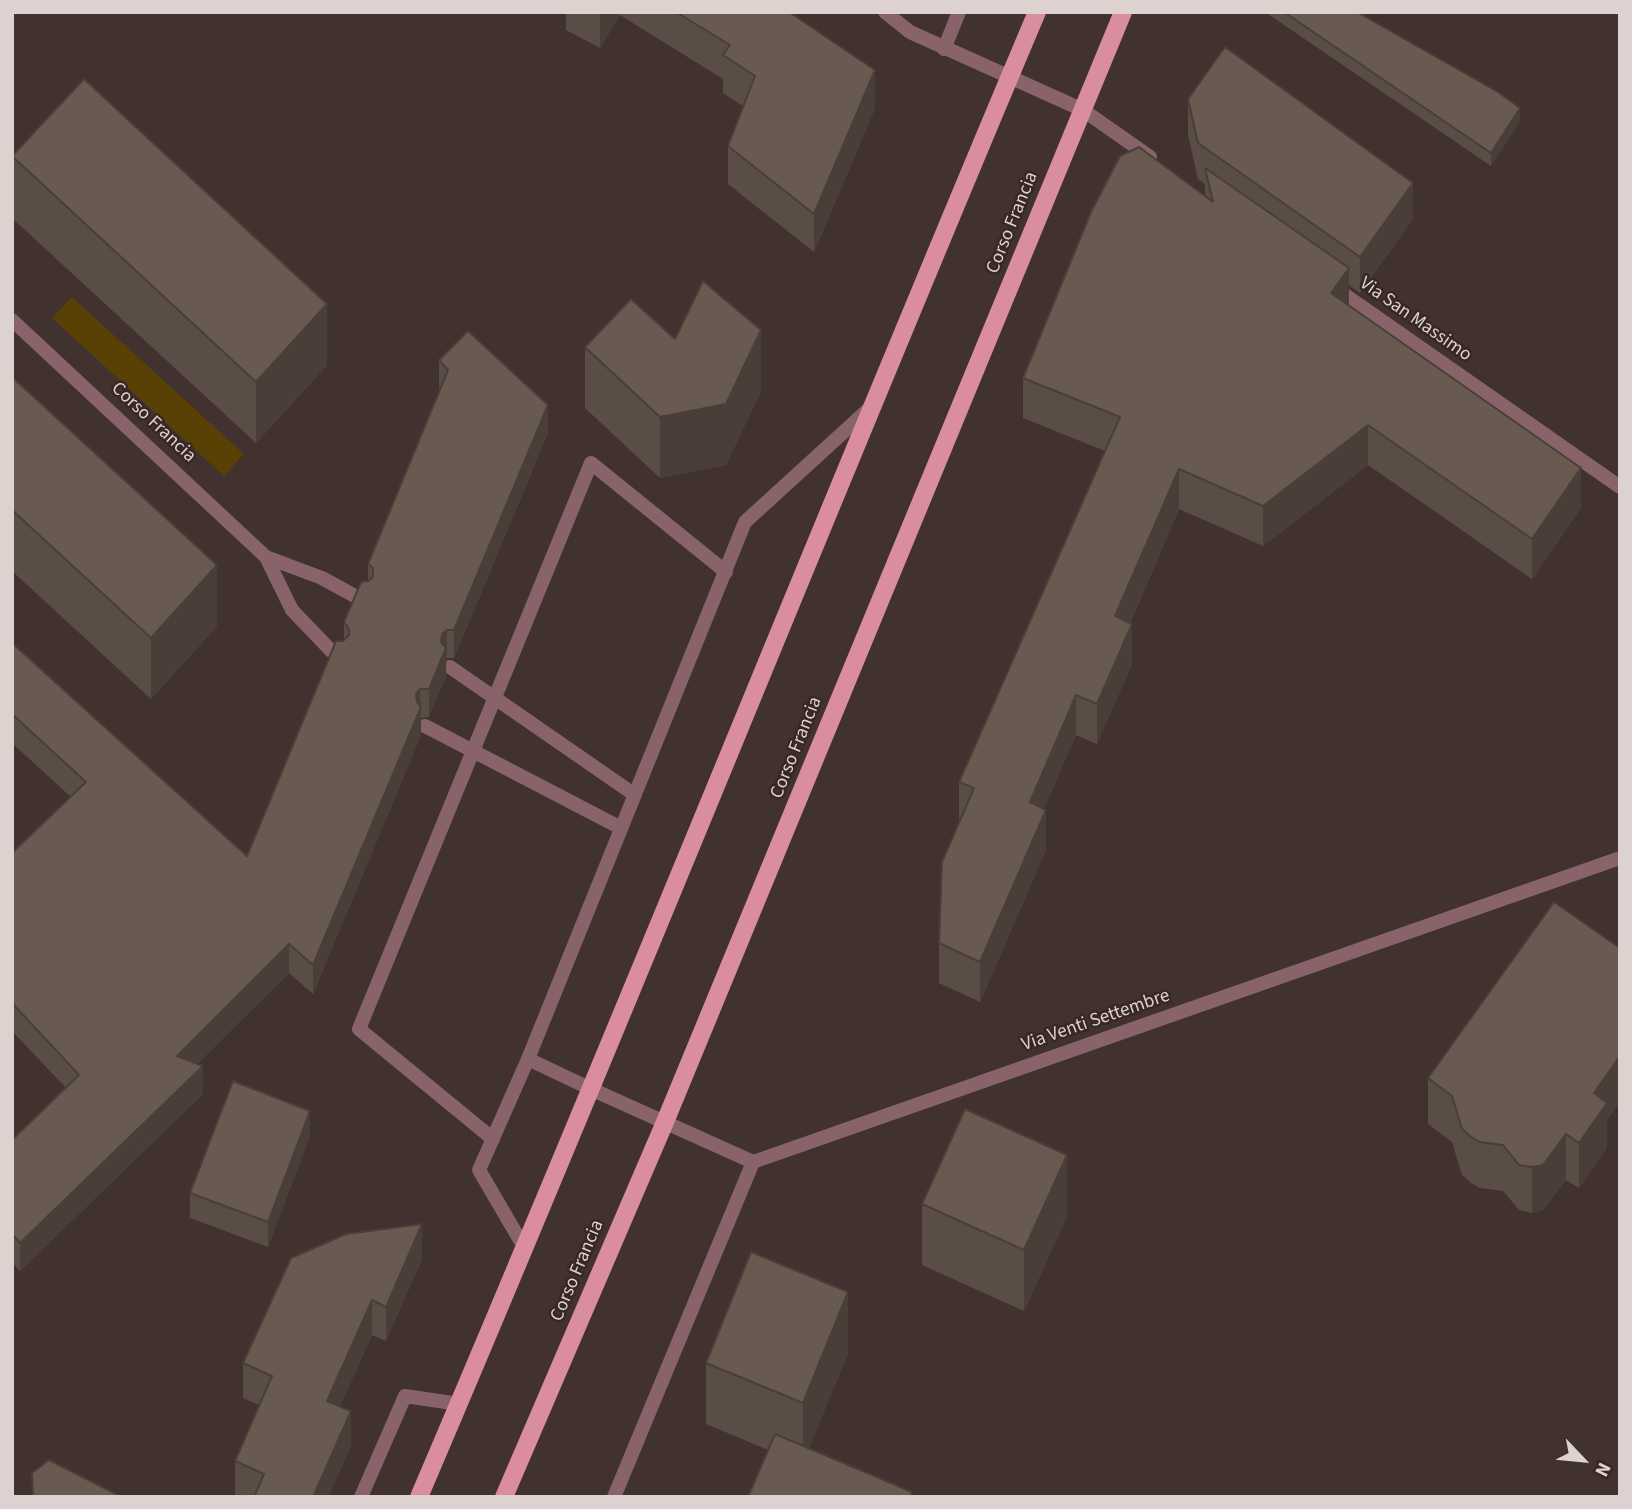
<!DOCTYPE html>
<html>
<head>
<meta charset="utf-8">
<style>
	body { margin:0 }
	#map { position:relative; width:1632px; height:1509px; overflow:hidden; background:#42322f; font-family:"Source Sans 3",sans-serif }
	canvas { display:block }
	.frame { position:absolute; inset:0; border:14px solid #ddd2d0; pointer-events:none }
	.north { position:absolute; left:1548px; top:1425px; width:70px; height:70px; -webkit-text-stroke:5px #382825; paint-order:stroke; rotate:116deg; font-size:19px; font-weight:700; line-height:28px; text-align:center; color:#ddd2d0 }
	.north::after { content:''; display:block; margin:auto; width:24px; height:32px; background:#ddd2d0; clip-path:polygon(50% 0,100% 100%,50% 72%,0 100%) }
</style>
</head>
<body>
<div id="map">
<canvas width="1632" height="1509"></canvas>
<div class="frame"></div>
<div class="north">N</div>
</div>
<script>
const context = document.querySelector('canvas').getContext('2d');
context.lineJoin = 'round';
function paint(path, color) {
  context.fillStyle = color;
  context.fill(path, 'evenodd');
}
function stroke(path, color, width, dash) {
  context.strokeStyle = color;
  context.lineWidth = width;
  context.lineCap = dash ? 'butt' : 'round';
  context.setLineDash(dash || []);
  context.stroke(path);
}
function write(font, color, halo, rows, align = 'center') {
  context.font = font + ' "Source Sans 3",sans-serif';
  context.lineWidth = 5;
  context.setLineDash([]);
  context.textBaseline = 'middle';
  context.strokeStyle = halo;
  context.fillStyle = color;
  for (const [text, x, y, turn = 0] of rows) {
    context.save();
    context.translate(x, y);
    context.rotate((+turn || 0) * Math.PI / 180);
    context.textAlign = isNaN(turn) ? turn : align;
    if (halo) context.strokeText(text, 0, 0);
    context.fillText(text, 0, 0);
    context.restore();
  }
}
paint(new Path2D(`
	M 72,297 L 244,454 L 224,476 L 52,318 Z`), '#594105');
stroke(new Path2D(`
	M 944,49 L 959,12
	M 12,320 L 266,557 L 292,610 L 340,660
	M 266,557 L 322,578 L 364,601
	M 450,667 L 635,795
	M 425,726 L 621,828
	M 528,1059 L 591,1089
	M 493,1139 L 359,1029 L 591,463 L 726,572
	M 524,1247 L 479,1170 L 528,1059 L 745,522 L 870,408
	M 361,1497 L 405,1396 L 459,1404
	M 614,1497 L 753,1162`), '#89636a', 14);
stroke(new Path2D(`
	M 885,12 L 910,32 L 1083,110 L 1150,157
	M 1335,288 L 1620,487
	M 591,1089 L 753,1162 L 1620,858`), '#89636a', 14);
stroke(new Path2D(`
	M 419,1497 C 630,1004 828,506 1037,12
	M 504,1497 L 665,1122 L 1123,12`), '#da8d9d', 18);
paint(new Path2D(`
	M 566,12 L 789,12 L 875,108 L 814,252 L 728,184 L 728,146 L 743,106 L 723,93 L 723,79 L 620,15 L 600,48 L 566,30 Z
	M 1265,12 L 1357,12 L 1520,121 L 1491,166 Z
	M 1188,99 L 1413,219 L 1360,293 L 1349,285 L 1349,305 L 1581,508 L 1532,579 L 1368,465 L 1263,546 L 1179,509 L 1130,623 L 1132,664 L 1097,744 L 1076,735 L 1044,809 L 1046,850 L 980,1002 L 939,983 L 939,943 L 959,822 L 959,782 L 1105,451 L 1023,418 L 1023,378 L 1205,196 L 1205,184 L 1198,179 L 1188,135 Z
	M 12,156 L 327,365 L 256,443 L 12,218 Z
	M 675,339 L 761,391 L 726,465 L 660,478 L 585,408 L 585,347 Z
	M 439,360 L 548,433 L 454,658 L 446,658 L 446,676 L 429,717 L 421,718 L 421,735 L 313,994 L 289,973 L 197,1064 L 203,1094 L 20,1271 L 12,1262 L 12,1140 L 66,1088 L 12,1031 L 12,853 L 71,797 L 12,743 L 12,643 L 247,856 L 344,640 L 344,622 L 368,581 L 368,564 L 440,390 L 439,389 Z
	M 12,377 L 217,626 L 151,699 L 12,571 Z
	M 1620,948 L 1620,1102 L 1607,1120 L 1607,1148 L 1579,1188 L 1566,1180 L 1543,1210 L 1532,1213 L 1519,1210 L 1503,1191 L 1480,1188 L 1471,1183 L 1462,1175 L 1452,1142 L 1428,1124 L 1428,1078 Z
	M 310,1136 L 268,1247 L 190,1218 L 190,1193 Z
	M 922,1204 L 1067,1216 L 1024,1311 L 922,1265 Z
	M 422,1259 L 386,1341 L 372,1335 L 340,1406 L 351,1446 L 328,1497 L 237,1497 L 235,1496 L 235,1461 L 259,1405 L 243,1398 L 243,1363 Z
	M 848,1353 L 809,1448 L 912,1497 L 768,1450 L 706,1424 L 706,1363 Z`), '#594d45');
paint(new Path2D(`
	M 600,12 L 620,12 L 620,15 L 600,48 Z
	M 875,70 L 875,108 L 814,252 L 814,214 Z
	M 1520,108 L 1520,121 L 1491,166 L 1491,153 Z
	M 1413,183 L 1413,219 L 1360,293 L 1360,257 Z
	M 1349,268 L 1349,308 L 1331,293 Z
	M 327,304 L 327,365 L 256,443 L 256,382 Z
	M 761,330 L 761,391 L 726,465 L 660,478 L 660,417 Z
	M 548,405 L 548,433 L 454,658 L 454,630 Z
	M 1368,425 L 1368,465 L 1263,546 L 1263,506 Z
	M 1581,468 L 1581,508 L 1532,579 L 1532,539 Z
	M 1179,469 L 1179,509 L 1115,656 L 1115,616 Z
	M 217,565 L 217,626 L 151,699 L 151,638 Z
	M 1132,624 L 1132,664 L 1097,744 L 1097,704 Z
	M 447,630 L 446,676 L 429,717 L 429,689 L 442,634 Z
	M 420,689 L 421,735 L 313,994 L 313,965 L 416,694 Z
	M 1076,695 L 1076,735 L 1030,842 L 1030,802 Z
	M 1046,810 L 1046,850 L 980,1002 L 980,962 Z
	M 289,944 L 289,973 L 177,1084 L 177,1056 Z
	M 1620,1056 L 1620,1102 L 1607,1120 L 1607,1148 L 1579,1188 L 1579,1143 L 1594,1093 Z
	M 203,1066 L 203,1094 L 20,1271 L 20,1243 Z
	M 310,1111 L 310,1136 L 268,1247 L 268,1222 Z
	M 1566,1134 L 1566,1180 L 1543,1210 L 1532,1213 L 1532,1167 Z
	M 1067,1155 L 1067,1216 L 1024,1311 L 1024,1250 Z
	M 422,1224 L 422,1259 L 386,1341 L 386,1307 Z
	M 848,1292 L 848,1353 L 803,1464 L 803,1403 Z
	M 372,1300 L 372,1335 L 327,1436 L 327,1401 Z
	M 351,1411 L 351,1446 L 328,1497 L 313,1497 Z`), '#493f38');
const building = new Path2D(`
	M 676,12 L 789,12 L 875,70 L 814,214 L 728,146 L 755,76 L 723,55 L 730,45 Z
	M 1284,12 L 1357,12 L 1498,92 L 1520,108 L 1491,153 Z
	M 1225,47 L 1413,183 L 1360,257 L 1198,143 L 1188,99 Z
	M 84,79 L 327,304 L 256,382 L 12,156 Z
	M 1139,147 L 1213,202 L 1205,168 L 1349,268 L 1331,293 L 1581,468 L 1532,539 L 1368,425 L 1263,506 L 1179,469 L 1115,616 L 1132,624 L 1097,704 L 1076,695 L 1030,802 L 1046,810 L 980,962 L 939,943 L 942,862 L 974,788 L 959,782 L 1120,417 L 1023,378 L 1091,212 L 1120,156 Z
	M 703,281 L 761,330 L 726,404 L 660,417 L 585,347 L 631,299 L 675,339 Z
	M 468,331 L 548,405 L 454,630 L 447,630 L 442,634 L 441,642 L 446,648 L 429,689 L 420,689 L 416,694 L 417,702 L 421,707 L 313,965 L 289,944 L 177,1056 L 203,1066 L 20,1243 L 12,1234 L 12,1140 L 79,1075 L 12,1003 L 12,853 L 86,782 L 12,714 L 12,643 L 247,856 L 336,641 L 343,641 L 349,635 L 349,629 L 344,622 L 361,582 L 368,581 L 373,577 L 373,568 L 368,564 L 448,370 L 439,360 Z
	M 12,377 L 217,565 L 151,638 L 12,510 Z
	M 1554,902 L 1620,948 L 1620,1056 L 1594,1093 L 1607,1103 L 1579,1143 L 1566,1134 L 1543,1165 L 1532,1167 L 1519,1165 L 1503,1145 L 1480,1142 L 1471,1137 L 1462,1129 L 1452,1096 L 1428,1078 Z
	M 233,1081 L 310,1111 L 268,1222 L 190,1193 Z
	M 965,1109 L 1067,1155 L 1024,1250 L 922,1204 Z
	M 422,1224 L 386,1307 L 372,1300 L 327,1401 L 351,1411 L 313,1497 L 254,1497 L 264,1474 L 235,1461 L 272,1376 L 243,1363 L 291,1258 L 346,1234 Z
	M 751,1252 L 848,1292 L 803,1403 L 706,1363 Z
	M 775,1434 L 912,1492 L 910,1497 L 748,1497 Z
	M 49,1460 L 122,1497 L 33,1497 L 32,1473 Z`);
paint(building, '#685a50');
stroke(building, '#493f38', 2);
write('19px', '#ddd2d0', '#382825', [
	["Corso Francia",1013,223,-68],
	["Via San Massimo",1415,320,35],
	["Corso Francia",153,423,43],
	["Corso Francia",797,748,-68],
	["Via Venti Settembre",1096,1021,-19],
	["Corso Francia",578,1271,-67]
]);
</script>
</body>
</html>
